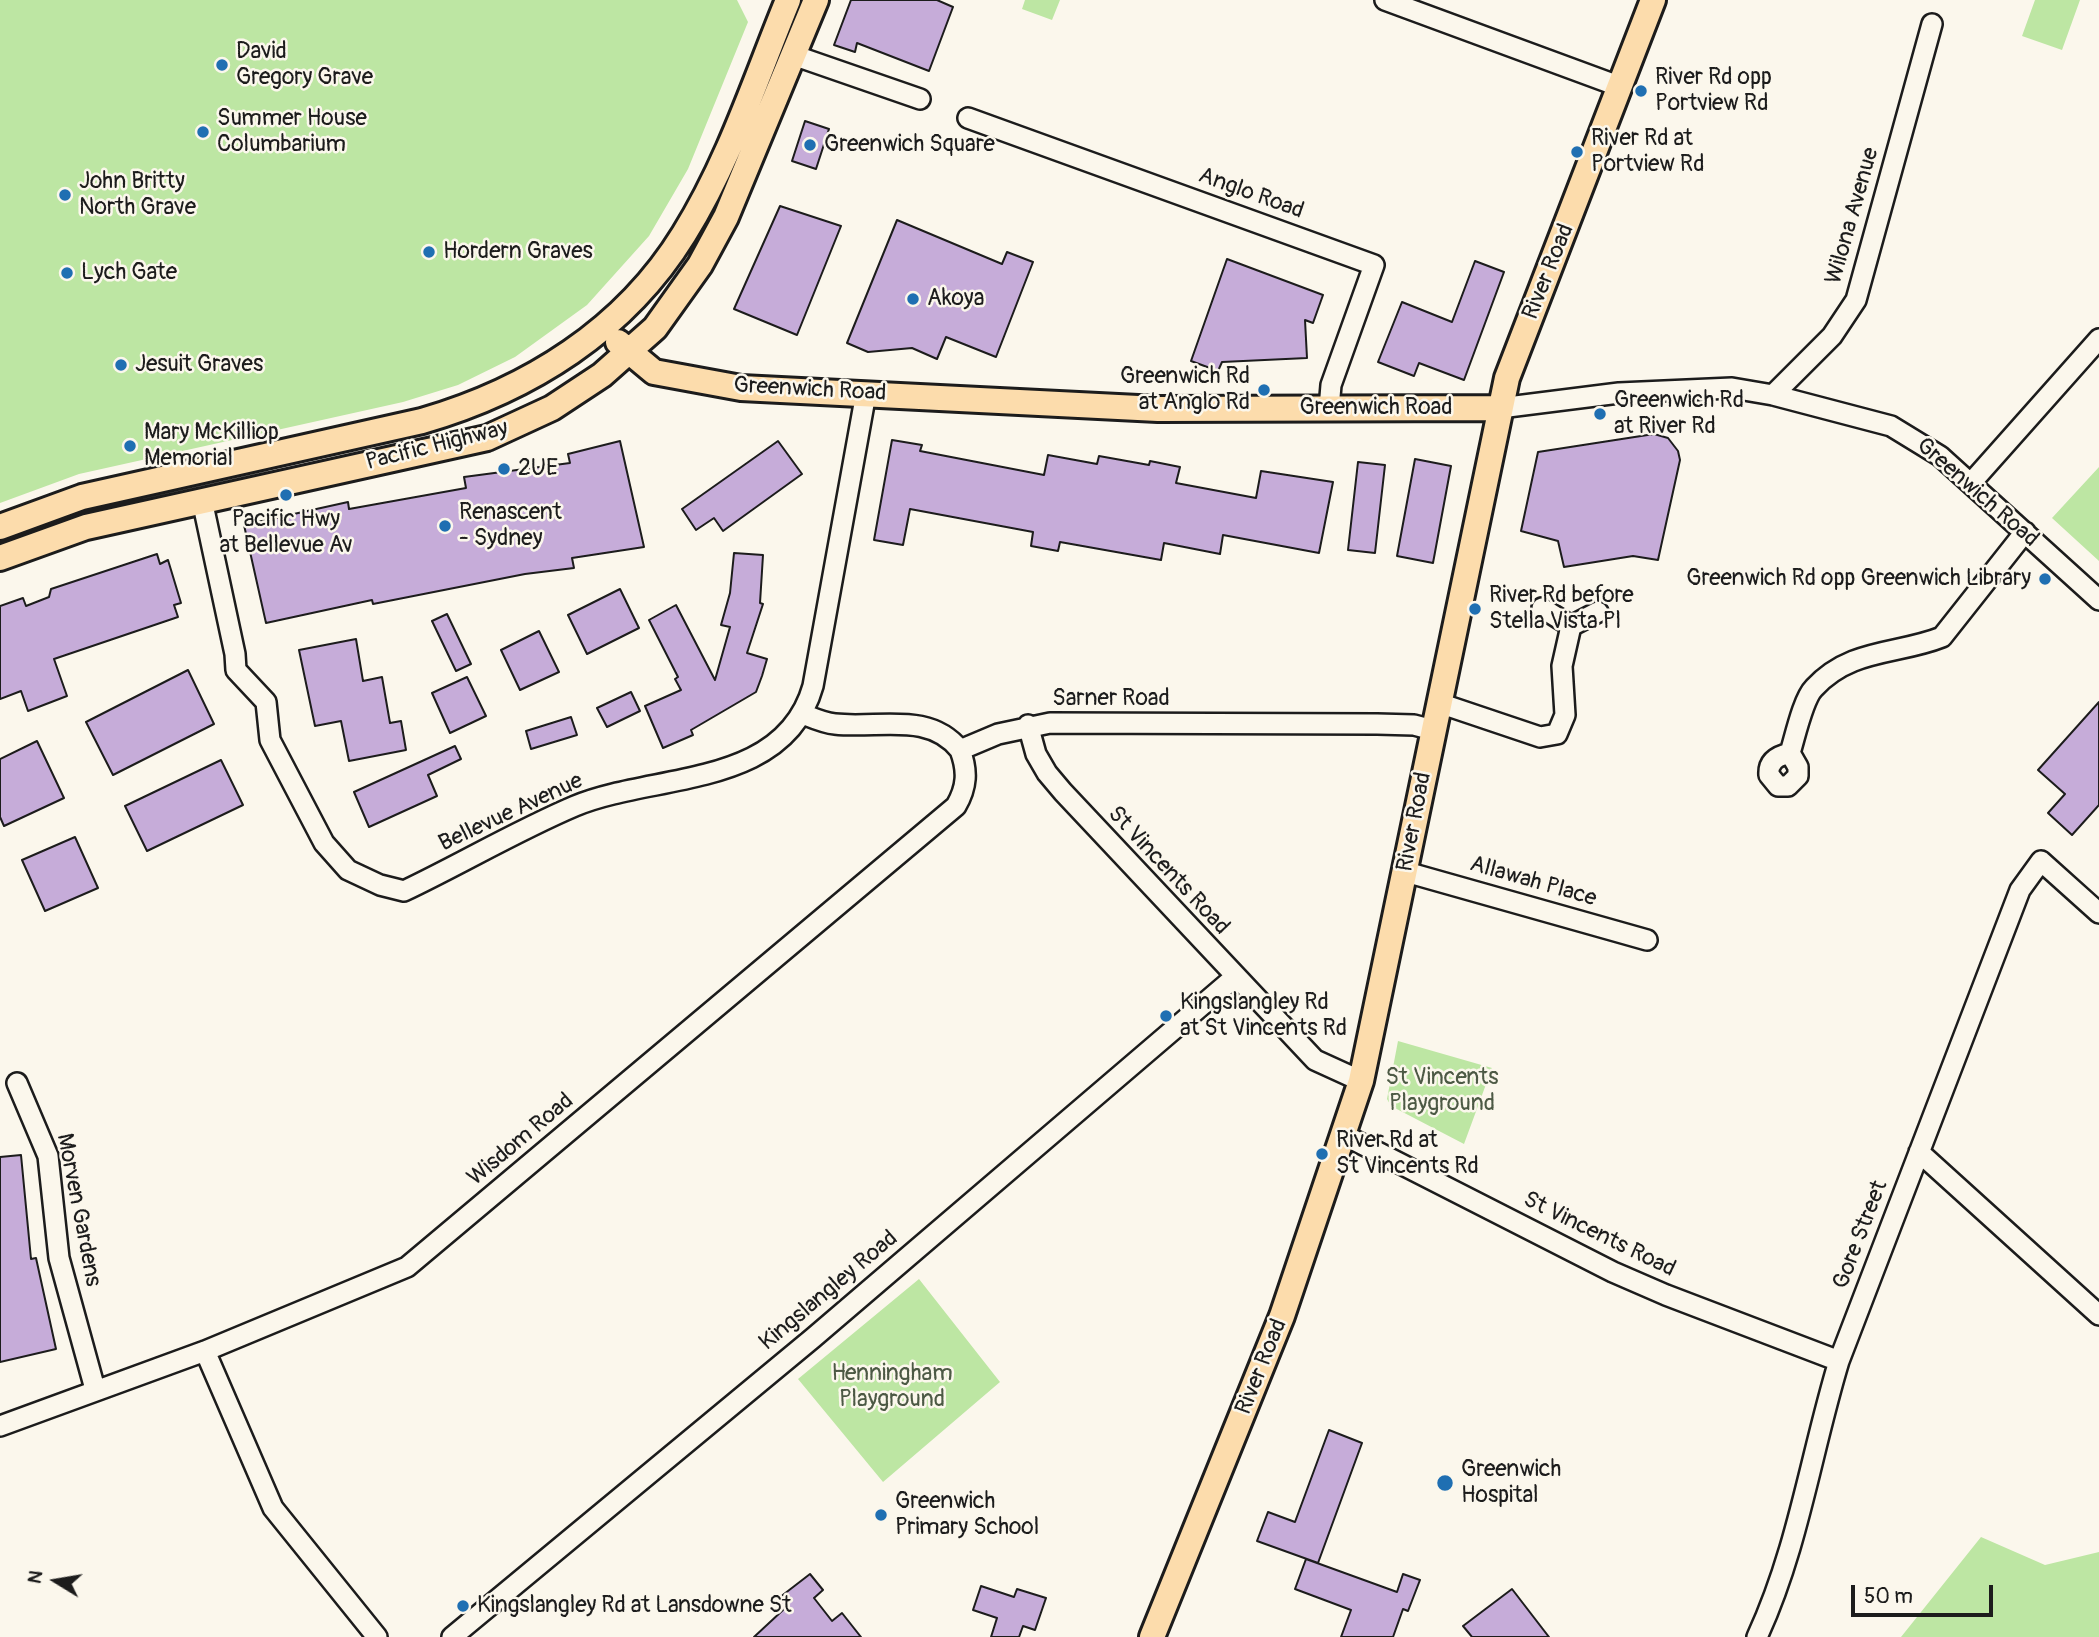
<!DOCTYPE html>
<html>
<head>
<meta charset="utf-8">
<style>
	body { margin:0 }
	#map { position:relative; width:2099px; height:1637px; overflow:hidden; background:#fbf7ec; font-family:Pangolin,sans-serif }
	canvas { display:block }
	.north { position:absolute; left:21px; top:1546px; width:70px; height:70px; -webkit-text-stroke:5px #fbf7ec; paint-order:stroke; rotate:281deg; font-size:19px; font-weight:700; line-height:28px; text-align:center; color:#1c1c1c }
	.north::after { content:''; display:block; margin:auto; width:24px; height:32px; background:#1c1c1c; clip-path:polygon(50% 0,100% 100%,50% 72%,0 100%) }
	.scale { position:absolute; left:1851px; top:1585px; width:142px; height:32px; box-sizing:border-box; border:4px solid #1c1c1c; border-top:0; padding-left:9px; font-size:21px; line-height:24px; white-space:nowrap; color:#1c1c1c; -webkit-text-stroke:5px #fbf7ec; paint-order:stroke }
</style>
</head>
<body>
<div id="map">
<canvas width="2099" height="1637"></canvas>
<div class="north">N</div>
<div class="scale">50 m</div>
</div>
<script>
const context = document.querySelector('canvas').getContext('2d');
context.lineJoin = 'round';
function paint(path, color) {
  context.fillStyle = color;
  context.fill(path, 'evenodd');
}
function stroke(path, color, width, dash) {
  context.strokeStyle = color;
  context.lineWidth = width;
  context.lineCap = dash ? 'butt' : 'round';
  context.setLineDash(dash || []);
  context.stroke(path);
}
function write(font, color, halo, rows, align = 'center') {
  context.font = font + ' Pangolin,sans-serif';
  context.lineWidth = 5;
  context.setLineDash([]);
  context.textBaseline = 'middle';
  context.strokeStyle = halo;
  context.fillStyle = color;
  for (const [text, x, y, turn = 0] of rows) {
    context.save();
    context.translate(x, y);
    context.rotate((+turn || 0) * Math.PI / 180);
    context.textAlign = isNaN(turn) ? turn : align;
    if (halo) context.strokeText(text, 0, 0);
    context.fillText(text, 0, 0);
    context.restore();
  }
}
paint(new Path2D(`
	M 0,0 L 737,0 L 748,22 L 688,169 L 649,236 L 587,305 L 515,357 L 458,385 L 403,402 L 79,474 L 0,503 Z
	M 1025,0 L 1060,0 L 1052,20 L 1022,9 Z
	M 2035,0 L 2080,0 L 2062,50 L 2022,36 Z
	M 2099,467 L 2099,561 L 2052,518 Z
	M 1398,1041 L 1492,1068 L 1464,1144 L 1391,1106 L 1387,1099 Z
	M 919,1279 L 1000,1382 L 883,1482 L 798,1379 Z
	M 1981,1537 L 2045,1565 L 2099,1552 L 2099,1637 L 1901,1637 Z`), '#bde6a3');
const building = new Path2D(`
	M 851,0 L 937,0 L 953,7 L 929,71 L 857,43 L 855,52 L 834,45 Z
	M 805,121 L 829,129 L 816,169 L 792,161 Z
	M 780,206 L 841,226 L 797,335 L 734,309 Z
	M 897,220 L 1002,264 L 1007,252 L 1033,262 L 996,357 L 946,337 L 937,359 L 912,348 L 868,352 L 847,343 Z
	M 1227,259 L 1323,295 L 1313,323 L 1305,320 L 1307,358 L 1222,362 L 1218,371 L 1191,361 Z
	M 1475,261 L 1504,272 L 1464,380 L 1419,363 L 1414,376 L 1378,362 L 1402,302 L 1452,322 Z
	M 1654,434 L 1668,438 L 1678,451 L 1680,460 L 1658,560 L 1633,556 L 1564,567 L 1558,541 L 1521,531 L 1538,452 Z
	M 892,440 L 922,445 L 920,451 L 1044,475 L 1048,455 L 1097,464 L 1099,456 L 1149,465 L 1150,461 L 1180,467 L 1176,483 L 1256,498 L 1261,471 L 1333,482 L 1319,553 L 1223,535 L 1220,554 L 1164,543 L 1161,560 L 1060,542 L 1058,551 L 1031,546 L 1033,532 L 910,509 L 903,545 L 874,540 Z
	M 620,441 L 644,547 L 572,558 L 574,568 L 525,574 L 373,604 L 372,600 L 266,623 L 244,525 L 348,502 L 349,509 L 466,488 L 464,477 L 570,463 L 568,454 Z
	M 778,441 L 802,474 L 723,531 L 714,518 L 696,530 L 682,509 Z
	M 1415,459 L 1451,466 L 1433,563 L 1397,556 Z
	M 1358,462 L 1385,465 L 1375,553 L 1348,550 Z
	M 734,553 L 763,555 L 760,603 L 763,604 L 747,653 L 767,659 L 762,676 L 756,692 L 691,730 L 693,735 L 663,748 L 645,706 L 681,690 L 675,679 L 678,677 L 649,620 L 676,605 L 715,680 L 730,627 L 721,625 L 730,593 Z
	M 157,554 L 160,564 L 168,560 L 181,603 L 174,605 L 178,617 L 54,659 L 67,696 L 28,711 L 21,691 L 0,699 L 0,606 L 23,598 L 26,606 L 49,597 L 51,589 Z
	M 620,589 L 639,628 L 587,654 L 568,615 Z
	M 447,614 L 471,664 L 456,671 L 432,621 Z
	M 539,631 L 559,672 L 520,690 L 501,650 Z
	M 356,639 L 363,681 L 382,677 L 390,723 L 401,721 L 406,750 L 349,761 L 341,721 L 315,726 L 299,650 Z
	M 188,670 L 214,724 L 113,775 L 86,722 Z
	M 467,677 L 486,716 L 450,733 L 432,693 Z
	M 631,692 L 640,711 L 607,727 L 597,708 Z
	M 2099,702 L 2099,805 L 2072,835 L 2048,813 L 2065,794 L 2038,770 Z
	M 571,717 L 577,735 L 531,749 L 526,731 Z
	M 37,741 L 64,798 L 4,826 L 0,817 L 0,759 Z
	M 455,746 L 461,759 L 428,775 L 437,796 L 369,827 L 354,792 Z
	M 221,760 L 243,805 L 147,851 L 125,806 Z
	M 75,837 L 98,888 L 45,911 L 22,860 Z
	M 21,1155 L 31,1259 L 36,1258 L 56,1349 L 0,1362 L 0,1157 Z
	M 1329,1430 L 1362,1443 L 1318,1563 L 1257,1541 L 1268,1512 L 1295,1522 Z
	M 1306,1559 L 1397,1592 L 1403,1574 L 1420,1580 L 1408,1611 L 1403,1609 L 1393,1637 L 1341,1637 L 1351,1610 L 1295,1589 Z
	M 810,1574 L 823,1590 L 814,1598 L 832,1621 L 842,1613 L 861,1637 L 754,1637 L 783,1610 L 775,1601 Z
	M 981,1586 L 1014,1597 L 1017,1589 L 1046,1598 L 1035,1630 L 1023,1626 L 1019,1637 L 991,1637 L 997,1618 L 973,1610 Z
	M 1512,1589 L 1549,1637 L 1472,1637 L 1463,1626 Z`);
paint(building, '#c6acd9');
stroke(building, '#1c1c1c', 2);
const minor = new Path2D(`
	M 1385,0 L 1621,87
	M 793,55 L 920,99
	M 968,118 L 1374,265 L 1331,385 L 1329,409
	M 1773,395 L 1832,336 L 1856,300 L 1932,24
	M 1500,408 L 1619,393 L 1732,388 L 1773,395 L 1891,426 L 1940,456 L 2099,600
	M 1971,483 L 2099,339
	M 202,500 L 235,654 L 236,670 L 266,702 L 270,740 L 324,843 L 348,870 L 380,885 L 404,891 C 461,864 516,831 575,806 C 654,773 784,789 813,686 L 866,393
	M 1542,608 L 1571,626 L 1598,612
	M 1439,703 L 1540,737 L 1557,734 L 1565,715 L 1562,666 L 1571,626
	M 803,714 C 813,718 824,723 835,724 C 879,729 929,711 960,750 L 998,734 L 1050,723 L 1377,724 L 1414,725 L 1433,730
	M 1028,725 L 1036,754 L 1047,773 L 1063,792 L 1315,1060 L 1361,1081
	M 1790,753 C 1795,737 1803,699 1814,688 C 1851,648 1897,655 1942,637 L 2025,532
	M 1790,753 L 1798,767 L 1798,776 L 1788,786 L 1778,786 L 1769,775 C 1768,761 1777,756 1790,753 Z
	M 1406,872 L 1647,940
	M 17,1083 L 48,1156 L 59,1258 L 95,1389
	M 1344,1135 L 1613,1272 L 1666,1295 L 1839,1361
	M 1919,1152 L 2099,1315
	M 205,1351 L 273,1508 L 377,1637
	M 0,1426 L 205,1351 L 407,1267 L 956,806 C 967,787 968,771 960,750
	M 452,1637 L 813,1338 L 1235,977
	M 1757,1637 C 1798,1549 1811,1453 1839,1361 L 2020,890 L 2041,861 L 2099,913`);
const major = new Path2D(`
	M 618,342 L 654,372 L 741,388 L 1158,409 L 1500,408
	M 0,527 L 82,497 L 422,421 C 529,390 625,330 684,234 C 729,162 756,78 788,0
	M 0,558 L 86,527 L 487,438 L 552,408 L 602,375 L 655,328 L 700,265 L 726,217 L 816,0
	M 1152,1637 L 1282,1316 L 1361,1081 L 1507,378 L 1653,0`);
stroke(minor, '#1c1c1c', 24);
stroke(major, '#1c1c1c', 30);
stroke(minor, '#fbf7ec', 19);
stroke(major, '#fcdcac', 24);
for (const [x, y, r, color] of [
	[222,65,7,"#1f6fb2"],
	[1641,91,7,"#1f6fb2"],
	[203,132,7,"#1f6fb2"],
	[810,145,7,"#1f6fb2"],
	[1577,152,7,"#1f6fb2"],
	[65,195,7,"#1f6fb2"],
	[429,252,7,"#1f6fb2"],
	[67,273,7,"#1f6fb2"],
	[913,299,7,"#1f6fb2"],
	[121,365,7,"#1f6fb2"],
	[1264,390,7,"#1f6fb2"],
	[1600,414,7,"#1f6fb2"],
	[130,446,7,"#1f6fb2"],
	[504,469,7,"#1f6fb2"],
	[286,495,7,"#1f6fb2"],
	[445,526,7,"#1f6fb2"],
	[2045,579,7,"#1f6fb2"],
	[1475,609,7,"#1f6fb2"],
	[1166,1016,7,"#1f6fb2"],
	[1322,1154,7,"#1f6fb2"],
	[1445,1483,9,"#1f6fb2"],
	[881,1515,7,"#1f6fb2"],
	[463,1606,7,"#1f6fb2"]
]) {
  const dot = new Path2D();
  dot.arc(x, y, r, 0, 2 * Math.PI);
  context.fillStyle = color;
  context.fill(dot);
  stroke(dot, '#fbf7ec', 2.5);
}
write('23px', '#1c1c1c', '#fbf7ec', [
	["David",236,52],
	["Gregory Grave",236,78],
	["River Rd opp",1655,78],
	["Portview Rd",1655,104],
	["Summer House",217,119],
	["Columbarium",217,145],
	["River Rd at",1591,139],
	["Portview Rd",1591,165],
	["Greenwich Square",824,145],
	["John Britty",79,182],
	["North Grave",79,208],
	["Hordern Graves",443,252],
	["Lych Gate",81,273],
	["Akoya",927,299],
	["Jesuit Graves",135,365],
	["Greenwich Rd",1250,377,"right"],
	["at Anglo Rd",1250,403,"right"],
	["Greenwich Rd",1614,401],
	["at River Rd",1614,427],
	["Mary McKilliop",144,433],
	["Memorial",144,459],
	["2UE",518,469],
	["Renascent",459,513],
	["- Sydney",459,539],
	["Pacific Hwy",286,520,"center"],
	["at Bellevue Av",286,546,"center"],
	["Greenwich Rd opp Greenwich Library",2031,579,"right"],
	["River Rd before",1489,596],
	["Stella Vista Pl",1489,622],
	["Kingslangley Rd",1180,1003],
	["at St Vincents Rd",1180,1029],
	["River Rd at",1336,1141],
	["St Vincents Rd",1336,1167],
	["Greenwich",1461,1470],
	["Hospital",1461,1496],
	["Greenwich",895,1502],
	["Primary School",895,1528],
	["Kingslangley Rd at Lansdowne St",477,1606]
], 'left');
write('23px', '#1c1c1c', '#fbf7ec', [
	["Anglo Road",1251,194,20],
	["Wilona Avenue",1853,216,-74],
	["River Road",1549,272,-68],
	["Greenwich Road",810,390,3],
	["Greenwich Road",1376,408],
	["Pacific Highway",437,446,-14],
	["Greenwich Road",1977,493,41],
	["Sarner Road",1111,699],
	["Bellevue Avenue",511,813,-25],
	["River Road",1415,822,-79],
	["St Vincents Road",1168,871,47],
	["Allawah Place",1533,882,16],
	["Wisdom Road",521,1140,-40],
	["Morven Gardens",78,1210,79],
	["St Vincents Road",1599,1235,26],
	["Gore Street",1861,1235,-69],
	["Kingslangley Road",829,1291,-40],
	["River Road",1262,1367,-68]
]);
write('23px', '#4c5944', '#fbf7ec', [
	["St Vincents",1442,1078],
	["Playground",1442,1104],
	["Henningham",892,1374],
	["Playground",892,1400]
]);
</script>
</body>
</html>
